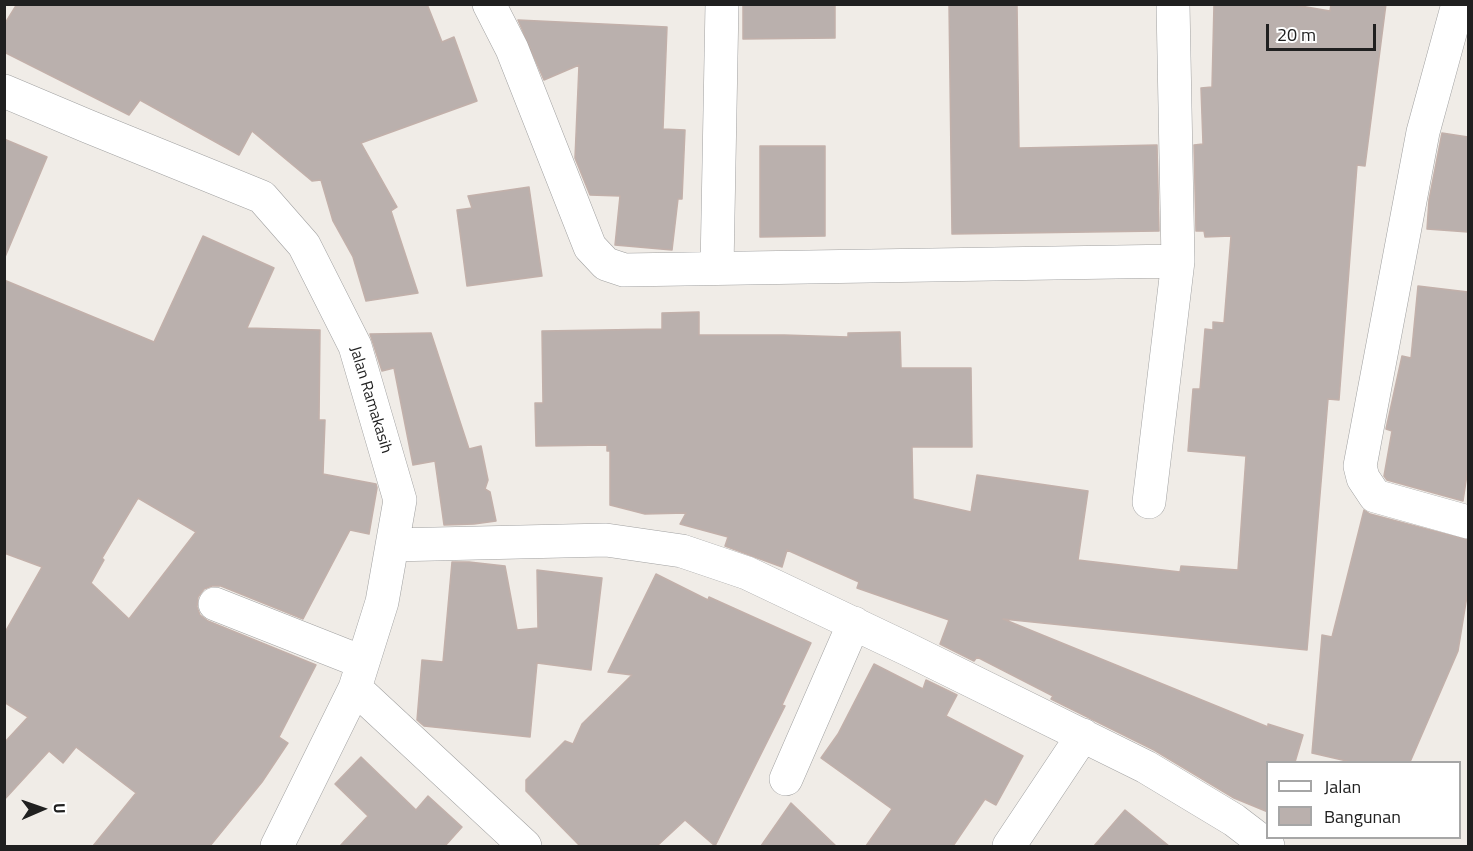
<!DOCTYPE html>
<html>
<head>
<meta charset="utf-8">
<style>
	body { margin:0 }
	#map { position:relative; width:1473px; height:851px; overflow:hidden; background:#f0ece7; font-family:"Titillium Web",sans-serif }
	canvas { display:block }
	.frame { position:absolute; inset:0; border:6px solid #202020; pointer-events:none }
	.legend { position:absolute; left:1266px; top:761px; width:195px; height:78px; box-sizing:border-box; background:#fff; border:2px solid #a6a6a6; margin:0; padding:8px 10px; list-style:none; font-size:18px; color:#202020 }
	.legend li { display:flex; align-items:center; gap:12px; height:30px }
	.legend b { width:30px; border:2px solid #a6a6a6 }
	.north { position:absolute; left:12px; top:779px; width:60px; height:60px; -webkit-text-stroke:4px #fff; paint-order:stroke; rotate:88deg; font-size:16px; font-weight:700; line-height:24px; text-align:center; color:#202020 }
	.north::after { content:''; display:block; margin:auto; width:21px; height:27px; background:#202020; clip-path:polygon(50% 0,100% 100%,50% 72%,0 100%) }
	.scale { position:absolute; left:1266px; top:24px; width:110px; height:27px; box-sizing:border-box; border:3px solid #202020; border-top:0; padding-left:8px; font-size:18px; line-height:21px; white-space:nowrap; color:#202020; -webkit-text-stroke:4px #fff; paint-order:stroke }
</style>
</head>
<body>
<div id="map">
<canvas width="1473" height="851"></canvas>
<div class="frame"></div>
<ul class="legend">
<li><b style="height:8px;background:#fff"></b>Jalan</li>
<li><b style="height:16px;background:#bab0ad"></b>Bangunan</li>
</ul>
<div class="north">U</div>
<div class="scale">20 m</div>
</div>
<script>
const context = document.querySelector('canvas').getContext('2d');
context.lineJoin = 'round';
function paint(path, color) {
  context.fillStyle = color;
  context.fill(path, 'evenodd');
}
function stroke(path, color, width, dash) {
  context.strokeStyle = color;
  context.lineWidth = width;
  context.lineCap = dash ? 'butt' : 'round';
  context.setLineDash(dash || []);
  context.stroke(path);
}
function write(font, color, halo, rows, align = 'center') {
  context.font = font + ' "Titillium Web",sans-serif';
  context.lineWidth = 4.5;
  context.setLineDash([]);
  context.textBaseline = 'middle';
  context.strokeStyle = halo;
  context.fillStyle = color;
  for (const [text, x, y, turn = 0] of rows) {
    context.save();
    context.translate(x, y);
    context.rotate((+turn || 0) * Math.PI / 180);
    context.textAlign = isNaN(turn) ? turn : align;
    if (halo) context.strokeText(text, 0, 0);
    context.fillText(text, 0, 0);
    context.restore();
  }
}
const building = new Path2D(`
	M 17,4 L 427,4 L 442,42 L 454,37 L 477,101 L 361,143 L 397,207 L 391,211 L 418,293 L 366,301 L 353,257 L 333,221 L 321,180 L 312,181 L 252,131 L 239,155 L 140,100 L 129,115 L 4,52 L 4,25 Z
	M 743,4 L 835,4 L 835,38 L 743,39 Z
	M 949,4 L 1017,4 L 1019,148 L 1157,145 L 1159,231 L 952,234 Z
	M 1214,4 L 1289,4 L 1330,11 L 1331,4 L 1386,4 L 1365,166 L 1357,165 L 1339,400 L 1328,399 L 1307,650 L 1003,619 L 1268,727 L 1268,724 L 1303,735 L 1295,762 L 1268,762 L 1268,812 L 1234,798 L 1154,750 L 1051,699 L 1053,696 L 977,657 L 974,661 L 940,644 L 949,620 L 857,588 L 859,582 L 787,550 L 782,567 L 725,546 L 728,537 L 680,524 L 686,513 L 645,514 L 610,505 L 610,451 L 607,451 L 607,445 L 536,446 L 535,403 L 543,403 L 542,331 L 662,329 L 662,313 L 699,312 L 699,335 L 784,335 L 848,337 L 848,333 L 900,332 L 901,368 L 971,368 L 972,447 L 912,447 L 913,499 L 971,512 L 977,475 L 1088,491 L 1078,560 L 1180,572 L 1181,566 L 1238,570 L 1246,456 L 1188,451 L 1193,389 L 1200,389 L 1205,329 L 1213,330 L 1213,322 L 1224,323 L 1231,236 L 1205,237 L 1204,231 L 1196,231 L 1194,145 L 1203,144 L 1201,88 L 1212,87 Z
	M 518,20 L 667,27 L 663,129 L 685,130 L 682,199 L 678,199 L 672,250 L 615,245 L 620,196 L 590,195 L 575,158 L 579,65 L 544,80 Z
	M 1442,133 L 1468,137 L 1468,232 L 1427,229 L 1429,200 Z
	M 4,139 L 47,157 L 5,257 L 4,257 Z
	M 760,146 L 825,146 L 825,236 L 760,237 Z
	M 529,187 L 542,276 L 467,286 L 457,210 L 472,208 L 468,196 Z
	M 203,236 L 274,268 L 247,328 L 320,330 L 319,420 L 325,420 L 323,474 L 376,484 L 377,488 L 369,534 L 350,530 L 303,619 L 221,586 L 212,586 L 204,589 L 198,597 L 197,607 L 200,615 L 208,621 L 316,665 L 279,737 L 288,743 L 262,782 L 210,846 L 93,846 L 136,793 L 76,747 L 63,763 L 49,751 L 4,800 L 4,743 L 28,717 L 4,702 L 4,634 L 42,567 L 4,553 L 4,280 L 154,342 ZM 138,498 L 196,532 L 129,619 L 91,583 L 104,560 L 102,558 Z
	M 1418,286 L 1468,292 L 1468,468 L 1463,501 L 1387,480 L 1384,476 L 1392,431 L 1386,429 L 1402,356 L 1411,358 Z
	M 431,333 L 469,449 L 481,446 L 488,480 L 485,489 L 490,492 L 496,521 L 474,524 L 444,525 L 435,461 L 413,465 L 394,368 L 382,371 L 370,334 Z
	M 1364,510 L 1370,514 L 1468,540 L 1468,590 L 1458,651 L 1410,762 L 1351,762 L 1312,753 L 1322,635 L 1332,637 Z
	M 452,562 L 469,562 L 505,566 L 517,630 L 538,628 L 537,570 L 602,578 L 591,670 L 537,663 L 530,737 L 424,726 L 417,720 L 422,660 L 443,662 Z
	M 656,574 L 708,600 L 709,597 L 811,643 L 782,705 L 785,706 L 715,846 L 685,820 L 657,846 L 580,846 L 526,791 L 526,780 L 565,741 L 573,744 L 582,724 L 632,675 L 608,672 Z
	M 874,664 L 923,689 L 926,680 L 957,695 L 946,716 L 1023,756 L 996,805 L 985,799 L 953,846 L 866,846 L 892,809 L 821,758 L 838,734 Z
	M 361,757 L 416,810 L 428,796 L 462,827 L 445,846 L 340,846 L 368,816 L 335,784 Z
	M 791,803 L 836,846 L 761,846 Z
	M 1125,810 L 1169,846 L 1094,846 Z`);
paint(building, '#bab0ad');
stroke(building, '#c2b0aa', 1.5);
const minor = new Path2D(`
	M 489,4 L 512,49 L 590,247 L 606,264 L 624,270 L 1178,261 L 1149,502
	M 1173,4 L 1178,261
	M 1458,4 L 1423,132 L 1360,466 L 1363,478 L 1375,496 L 1468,522
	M 4,91 L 87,126 L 262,197 L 304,245 L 355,346 L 400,500 L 382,602 L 355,688 L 277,846
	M 717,268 L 722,4
	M 392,545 L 606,540 L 682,551 L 747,573 L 907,649 L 1146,767 L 1234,820 L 1268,846
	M 215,604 L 362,662
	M 355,688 L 525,846
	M 786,779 L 854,623
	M 1009,846 L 1083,735`);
stroke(minor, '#a1a1a1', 34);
stroke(minor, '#fff', 33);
write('16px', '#202020', '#fff', [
	["Jalan Ramakasih",370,400,73]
]);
</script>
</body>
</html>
